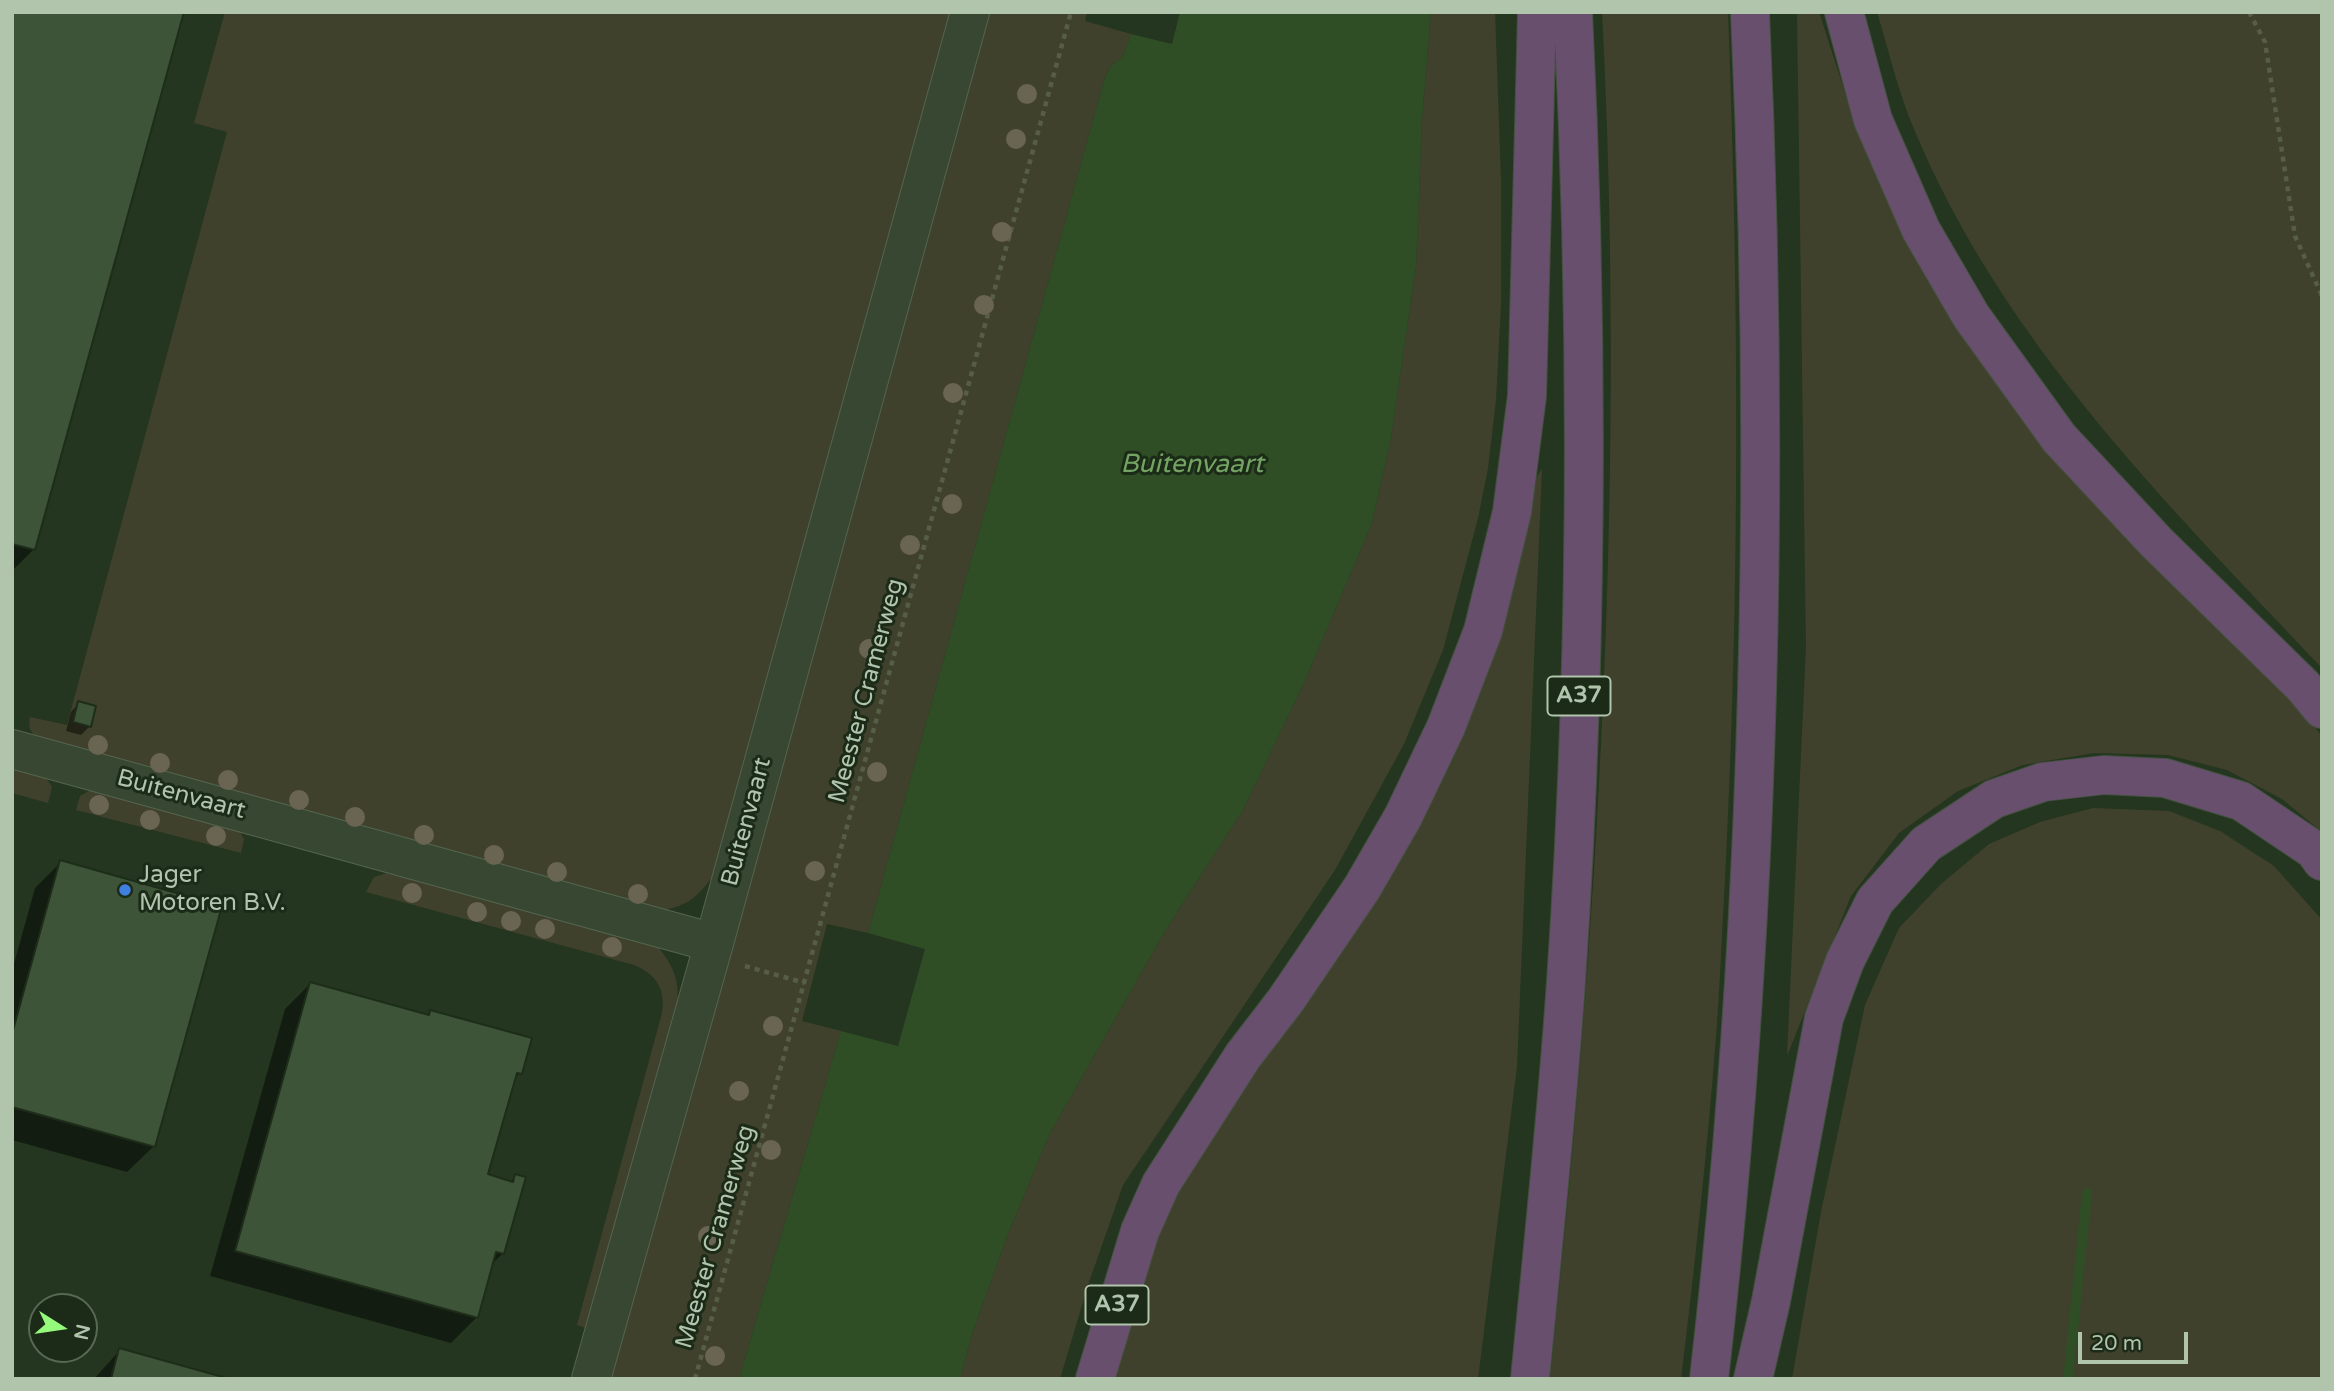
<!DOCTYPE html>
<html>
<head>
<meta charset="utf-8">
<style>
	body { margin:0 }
	#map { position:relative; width:2334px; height:1391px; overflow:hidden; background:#24361f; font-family:"Varela Round",sans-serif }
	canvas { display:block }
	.frame { position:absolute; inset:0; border:14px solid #b1c4ac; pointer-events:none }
	.north { position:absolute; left:28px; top:1293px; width:70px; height:70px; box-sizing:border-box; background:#1c2b18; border:2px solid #586853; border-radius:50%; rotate:102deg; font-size:19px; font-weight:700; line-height:28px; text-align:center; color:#b1c4ac }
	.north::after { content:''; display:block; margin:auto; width:24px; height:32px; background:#95fa7b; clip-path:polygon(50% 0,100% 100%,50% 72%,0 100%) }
	.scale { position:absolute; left:2078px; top:1332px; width:110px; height:32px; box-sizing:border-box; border:4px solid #b1c4ac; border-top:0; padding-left:9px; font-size:21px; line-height:24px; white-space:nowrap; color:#b1c4ac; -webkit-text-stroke:5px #1c2b18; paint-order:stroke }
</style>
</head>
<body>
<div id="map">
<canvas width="2334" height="1391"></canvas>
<div class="frame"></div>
<div class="north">N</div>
<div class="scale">20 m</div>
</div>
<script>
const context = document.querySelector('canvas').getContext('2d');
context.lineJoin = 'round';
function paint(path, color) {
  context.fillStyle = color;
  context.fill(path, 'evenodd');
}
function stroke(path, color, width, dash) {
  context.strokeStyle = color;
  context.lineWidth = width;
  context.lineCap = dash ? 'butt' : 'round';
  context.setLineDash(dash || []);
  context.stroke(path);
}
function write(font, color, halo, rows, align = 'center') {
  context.font = font + ' "Varela Round",sans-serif';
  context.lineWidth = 6;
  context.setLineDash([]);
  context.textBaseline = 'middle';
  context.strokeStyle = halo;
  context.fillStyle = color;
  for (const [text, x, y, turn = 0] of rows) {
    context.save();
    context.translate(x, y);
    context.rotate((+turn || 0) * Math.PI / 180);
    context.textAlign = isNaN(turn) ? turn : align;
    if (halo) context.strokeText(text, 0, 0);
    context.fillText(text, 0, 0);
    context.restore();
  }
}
paint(new Path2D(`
	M 225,12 L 952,12 L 714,874 C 700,895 688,906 663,910 L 38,739 C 30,732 28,727 30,717 L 67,725 L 227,132 L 194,123 Z
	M 987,12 L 1087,12 L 1085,21 L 1131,34 L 1123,56 L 1111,66 L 1105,77 L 868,933 L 827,924 L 802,1021 L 841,1031 L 739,1379 L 608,1379 Z
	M 1431,12 L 1495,12 L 1501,181 L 1501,304 L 1496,400 L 1488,468 L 1478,518 L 1443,650 L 1404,744 L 1335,870 L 1123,1185 L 1088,1285 L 1060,1379 L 960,1379 L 972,1334 L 1008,1234 L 1049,1135 L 1165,931 L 1243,810 L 1304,683 L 1372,523 L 1391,438 L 1416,266 L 1422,119 Z
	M 1602,12 L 1728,12 C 1739,301 1740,590 1725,879 C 1722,931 1720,984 1716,1037 C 1707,1151 1695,1265 1681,1379 L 1550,1379 C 1599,925 1626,468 1602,12 Z
	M 1797,12 L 1819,12 L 1858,133 L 1910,246 L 2322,736 L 2322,832 L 2282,799 L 2227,770 L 2168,755 L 2094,753 L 2023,765 L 1958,791 L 1899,833 L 1851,896 L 1787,1056 L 1806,647 Z
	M 1877,12 L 2322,12 L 2322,668 C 2167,504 2002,341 1914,129 C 1898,92 1889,51 1877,12 Z
	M 1542,469 L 1517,1066 L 1478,1379 L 1109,1379 L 1129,1308 L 1171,1203 L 1290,1020 L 1376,896 L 1456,752 L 1501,615 L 1529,488 Z
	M 12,766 L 44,775 L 52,787 L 48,803 L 12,793 Z
	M 94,788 L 238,829 L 244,839 L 241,853 L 76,810 L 80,796 Z
	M 2093,808 L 2169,811 L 2220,831 L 2274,866 L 2322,920 L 2322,1379 L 1792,1379 L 1821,1212 L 1865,1005 L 1899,928 L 1941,884 L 1989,844 L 2040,822 Z
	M 394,871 L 658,947 C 674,966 680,982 677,1006 L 589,1329 L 577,1325 L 662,1013 C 666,989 656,974 634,965 L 366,892 L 374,877 Z`), '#40412c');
paint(new Path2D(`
	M 1180,12 L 1431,12 L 1422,119 L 1416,266 L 1391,438 L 1372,523 L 1304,683 L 1243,810 L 1165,931 L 1049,1135 L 1008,1234 L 972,1334 L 960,1379 L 739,1379 L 841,1031 L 898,1046 L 925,949 L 868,933 L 1105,77 L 1111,66 L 1123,56 L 1131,34 L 1172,44 Z`), '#2f4e26');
paint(new Path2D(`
	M 12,12 L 182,12 L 33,550 L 12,571 Z
	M 79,703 L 94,708 L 89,727 L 81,735 L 66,731 L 71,712 Z
	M 61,862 L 220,907 L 153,1147 L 127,1172 L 12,1140 L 12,971 L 35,888 Z
	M 310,984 L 426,1016 L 430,1011 L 520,1073 L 513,1080 L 486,1176 L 510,1182 L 516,1176 L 503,1253 L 491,1265 L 476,1318 L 451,1343 L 210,1276 L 285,1009 Z
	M 120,1350 L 223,1379 L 94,1379 Z`), '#0007');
stroke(new Path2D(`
	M 2068,1379 L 2087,1193`), '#2f4e26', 10);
const building = new Path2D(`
	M 12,12 L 184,12 L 35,550 L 12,544 Z
	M 78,701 L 96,706 L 91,727 L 73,722 Z
	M 60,860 L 222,906 L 155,1147 L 12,1107 L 12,1034 Z
	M 310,982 L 429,1015 L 430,1010 L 532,1038 L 522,1074 L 517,1073 L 488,1174 L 513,1182 L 515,1174 L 526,1177 L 504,1254 L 496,1252 L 478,1318 L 235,1251 Z
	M 119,1348 L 230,1379 L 111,1379 Z`);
paint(building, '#3e5438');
stroke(building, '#1e2d1a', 2);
const minor = new Path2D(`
	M 12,749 L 714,943
	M 591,1379 L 714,943 L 970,12`);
const highway = new Path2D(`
	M 1844,12 L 1873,120 L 1921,230 L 1971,316 L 2059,438 L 2156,542 L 2303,686 L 2322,709
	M 1095,1379 L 1140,1231 L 1161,1184 L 1243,1056 L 1286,1000 L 1362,888 L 1403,817 L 1446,727 L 1483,631 L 1512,512 L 1527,396 L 1537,12
	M 1530,1379 C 1543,1246 1557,1114 1566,982 C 1588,659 1589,335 1573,12
	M 1709,1379 C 1761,926 1771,468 1750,12
	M 1753,1379 L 1771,1301 L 1824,1018 L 1845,961 L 1875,901 L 1926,844 L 1994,799 L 2043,782 L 2104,775 L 2165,778 L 2241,801 L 2314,850 L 2322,861`);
stroke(minor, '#546550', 40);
stroke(highway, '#41513d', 40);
stroke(new Path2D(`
	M 2249,12 L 2265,42 L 2295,236 L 2322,296
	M 745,966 L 805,983
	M 695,1379 L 1071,12`), '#565e47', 4.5, [5, 5]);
stroke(minor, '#374732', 38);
stroke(highway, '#674f6d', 38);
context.fillStyle = '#6a6552';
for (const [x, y] of [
	[1027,94],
	[1016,139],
	[1002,232],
	[984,305],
	[953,393],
	[952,504],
	[910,545],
	[869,649],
	[98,745],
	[160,763],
	[877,772],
	[228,780],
	[299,800],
	[99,805],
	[355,817],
	[150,820],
	[424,835],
	[216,836],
	[494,855],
	[815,871],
	[557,872],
	[412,893],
	[638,894],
	[477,912],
	[511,921],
	[545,929],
	[612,947],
	[773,1026],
	[739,1091],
	[771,1150],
	[708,1236],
	[715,1356]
]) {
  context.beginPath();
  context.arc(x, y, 10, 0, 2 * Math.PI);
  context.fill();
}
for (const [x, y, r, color] of [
	[125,890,7,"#3f7fe0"]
]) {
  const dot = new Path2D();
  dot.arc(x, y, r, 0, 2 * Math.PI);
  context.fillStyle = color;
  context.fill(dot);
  stroke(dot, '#1c2b18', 2.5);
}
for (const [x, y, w] of [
	[1579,696,63],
	[1117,1305,63]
]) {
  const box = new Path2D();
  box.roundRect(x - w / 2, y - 19.5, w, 39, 5);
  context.fillStyle = '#1c2b18';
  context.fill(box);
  stroke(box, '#b1c4ac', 2);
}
write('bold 23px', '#b1c4ac', null, [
	["A37",1579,696],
	["A37",1117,1305]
]);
write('24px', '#b1c4ac', '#1c2b18', [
	["Meester Cramerweg",867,691,-75],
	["Buitenvaart",181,795,15],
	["Buitenvaart",747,822,-75],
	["Meester Cramerweg",716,1237,-74]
]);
write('24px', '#b1c4ac', '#1c2b18', [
	["Jager",139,876],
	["Motoren B.V.",139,904]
], 'left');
write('italic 26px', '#73a463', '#1c2b18', [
	["Buitenvaart",1192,465]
]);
</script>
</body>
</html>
